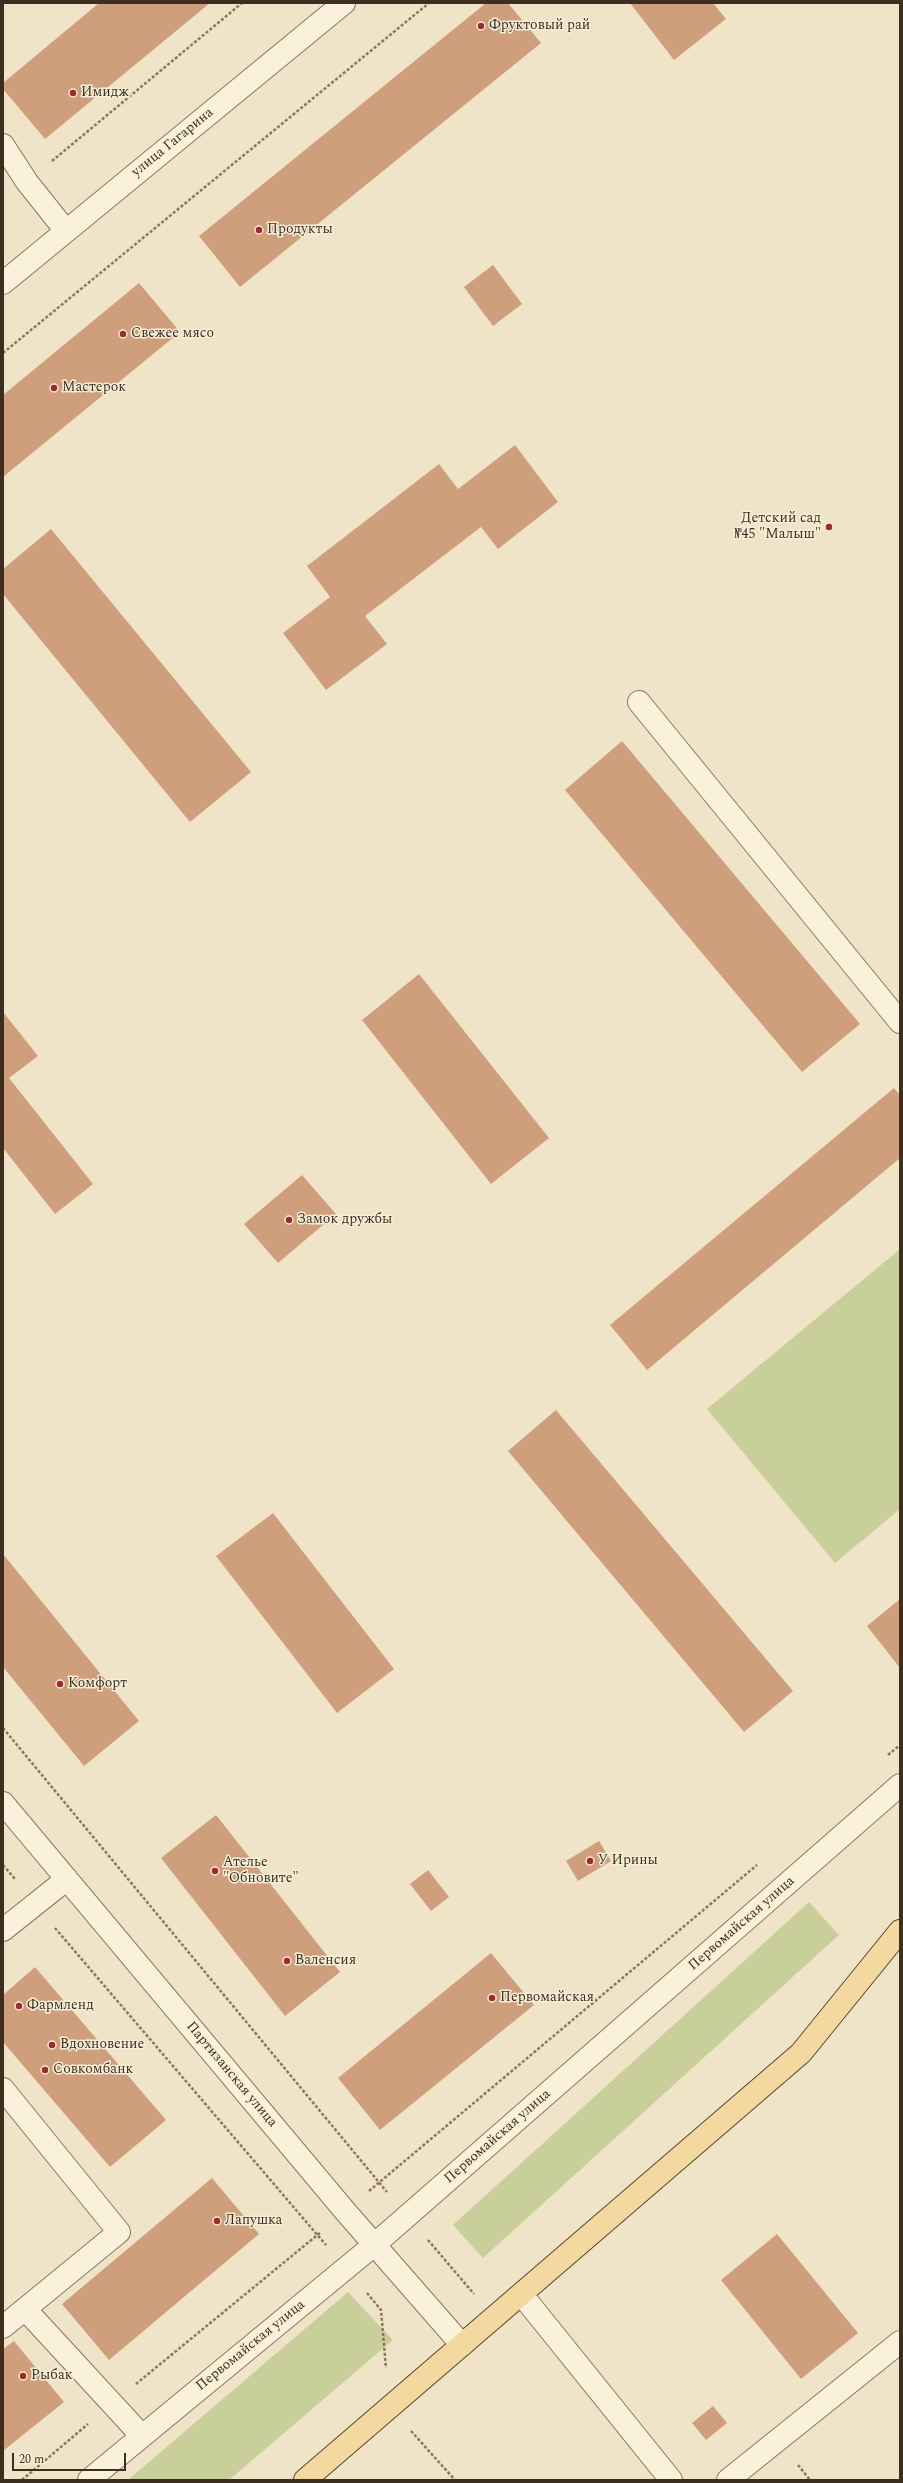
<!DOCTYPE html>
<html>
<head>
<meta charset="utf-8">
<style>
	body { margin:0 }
	#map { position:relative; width:903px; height:2483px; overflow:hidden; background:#f0e4c8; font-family:Spectral,serif }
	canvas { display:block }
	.frame { position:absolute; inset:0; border:4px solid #3d2e20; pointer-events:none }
	.scale { position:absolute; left:12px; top:2453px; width:114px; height:18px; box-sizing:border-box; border:2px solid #3d2e20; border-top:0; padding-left:5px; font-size:12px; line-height:14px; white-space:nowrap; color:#3d2e20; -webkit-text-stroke:3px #f7eed8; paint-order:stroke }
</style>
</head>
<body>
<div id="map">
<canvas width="903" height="2483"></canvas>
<div class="frame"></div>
<div class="scale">20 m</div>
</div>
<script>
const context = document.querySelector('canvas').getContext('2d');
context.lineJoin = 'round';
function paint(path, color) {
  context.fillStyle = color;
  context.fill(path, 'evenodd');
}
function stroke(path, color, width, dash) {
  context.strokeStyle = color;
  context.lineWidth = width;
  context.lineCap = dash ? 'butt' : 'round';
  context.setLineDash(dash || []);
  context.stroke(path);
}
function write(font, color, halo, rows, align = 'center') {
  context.font = font + ' Spectral,serif';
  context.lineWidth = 3;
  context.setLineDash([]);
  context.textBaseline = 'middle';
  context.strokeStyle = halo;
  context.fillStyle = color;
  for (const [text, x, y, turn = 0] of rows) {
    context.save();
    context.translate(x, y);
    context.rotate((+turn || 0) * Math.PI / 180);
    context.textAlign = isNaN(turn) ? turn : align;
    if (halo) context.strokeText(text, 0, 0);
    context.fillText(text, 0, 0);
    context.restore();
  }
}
paint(new Path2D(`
	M 900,1249 L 900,1509 L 835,1563 L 707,1409 Z
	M 809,1902 L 839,1935 L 483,2258 L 453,2225 Z
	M 348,2292 L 393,2340 L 229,2480 L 128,2480 Z`), '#c9cf9b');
paint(new Path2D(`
	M 99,3 L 210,3 L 45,139 L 3,89 L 3,83 Z
	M 486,3 L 508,3 L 541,43 L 240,287 L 199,236 Z
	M 630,3 L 713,3 L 726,19 L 674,60 Z
	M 493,265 L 522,304 L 493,326 L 464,287 Z
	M 139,283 L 180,332 L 3,477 L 3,395 Z
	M 515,445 L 558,502 L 498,549 L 481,527 L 365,616 L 387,644 L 326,690 L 283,633 L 330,597 L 307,566 L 439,464 L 458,489 Z
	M 51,529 L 251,772 L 190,822 L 3,594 L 3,569 Z
	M 622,741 L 860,1024 L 802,1072 L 565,790 Z
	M 419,974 L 549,1138 L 491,1184 L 362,1020 Z
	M 3,1012 L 38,1056 L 9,1078 L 93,1184 L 55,1214 L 3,1148 Z
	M 894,1088 L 900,1095 L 900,1158 L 647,1370 L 610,1325 Z
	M 302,1175 L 336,1214 L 278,1263 L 244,1224 Z
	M 556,1410 L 793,1691 L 744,1732 L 508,1451 Z
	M 273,1513 L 394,1669 L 337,1713 L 216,1556 Z
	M 3,1554 L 139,1721 L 84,1766 L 3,1667 Z
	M 900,1599 L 900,1668 L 867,1626 Z
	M 216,1815 L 340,1972 L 285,2016 L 161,1858 Z
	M 599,1841 L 611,1861 L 578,1881 L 566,1861 Z
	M 428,1870 L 449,1897 L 431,1911 L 410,1884 Z
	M 491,1953 L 534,2005 L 380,2130 L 338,2078 Z
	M 35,1967 L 166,2120 L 110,2167 L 3,2042 L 3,1995 Z
	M 212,2178 L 259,2234 L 109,2360 L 62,2304 Z
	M 777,2234 L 858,2333 L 801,2379 L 721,2280 Z
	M 14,2341 L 64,2402 L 3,2451 L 3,2349 Z
	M 713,2406 L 727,2423 L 706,2440 L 692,2423 Z`), '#cf9f7d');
const minor = new Path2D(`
	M 3,145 L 27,182 L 66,231
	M 3,283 L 344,3
	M 639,702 L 900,1022
	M 3,1803 L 345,2211 L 462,2345
	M 3,1930 L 67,1879
	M 3,2089 L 119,2232 L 3,2327
	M 522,2295 L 671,2480
	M 25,2309 L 141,2435
	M 89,2480 L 374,2245 L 900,1785
	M 728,2480 L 900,2342`);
const major = new Path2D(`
	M 305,2480 L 801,2053 L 900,1931`);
stroke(minor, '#8d765c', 24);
stroke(major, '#5b4430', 24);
stroke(new Path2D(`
	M 52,161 L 242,3
	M 3,353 L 429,3
	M 3,1728 L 387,2192
	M 888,1755 L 900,1745
	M 3,1865 L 15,1879
	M 55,1928 L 326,2245
	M 369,2191 L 757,1865
	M 428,2240 L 474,2294
	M 367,2293 L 381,2310 L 386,2368
	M 136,2384 L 321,2232
	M 411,2431 L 455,2480
	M 798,2465 L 810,2480
	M 22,2480 L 88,2424`), '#8d765c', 2.5, [3, 2]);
stroke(minor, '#faf1dc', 22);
stroke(major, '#f3d9a0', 22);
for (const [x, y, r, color] of [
	[481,26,4,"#9e2a2b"],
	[73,93,4,"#9e2a2b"],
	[259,230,4,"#9e2a2b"],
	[123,334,4,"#9e2a2b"],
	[54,388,4,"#9e2a2b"],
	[829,527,4,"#9e2a2b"],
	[289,1220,4,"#9e2a2b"],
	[60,1684,4,"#9e2a2b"],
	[590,1861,4,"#9e2a2b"],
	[215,1871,4,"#9e2a2b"],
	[287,1961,4,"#9e2a2b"],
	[492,1998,4,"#9e2a2b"],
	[19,2006,4,"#9e2a2b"],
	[52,2045,4,"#9e2a2b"],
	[45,2070,4,"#9e2a2b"],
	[217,2221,4,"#9e2a2b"],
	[23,2376,4,"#9e2a2b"]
]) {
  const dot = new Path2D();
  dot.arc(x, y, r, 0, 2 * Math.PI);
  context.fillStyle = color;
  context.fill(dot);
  stroke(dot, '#f7eed8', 1.5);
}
write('14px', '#3d2e20', '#f7eed8', [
	["Фруктовый рай",489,26],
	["Имидж",81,93],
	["Продукты",267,230],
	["Свежее мясо",131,334],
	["Мастерок",62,388],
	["Детский сад",821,519,"right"],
	["№45 \"Малыш\"",821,535,"right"],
	["Замок дружбы",297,1220],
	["Комфорт",68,1684],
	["У Ирины",598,1861],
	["Ателье",223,1863],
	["\"Обновите\"",223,1879],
	["Валенсия",295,1961],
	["Первомайская",500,1998],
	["Фармленд",27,2006],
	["Вдохновение",60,2045],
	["Совкомбанк",53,2070],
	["Лапушка",225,2221],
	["Рыбак",31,2376]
], 'left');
write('14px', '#3d2e20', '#f7eed8', [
	["улица Гагарина",173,143,-39],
	["Первомайская улица",742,1924,-41],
	["Партизанская улица",231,2075,50],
	["Первомайская улица",498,2137,-41],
	["Первомайская улица",251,2346,-39]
]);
</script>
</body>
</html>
